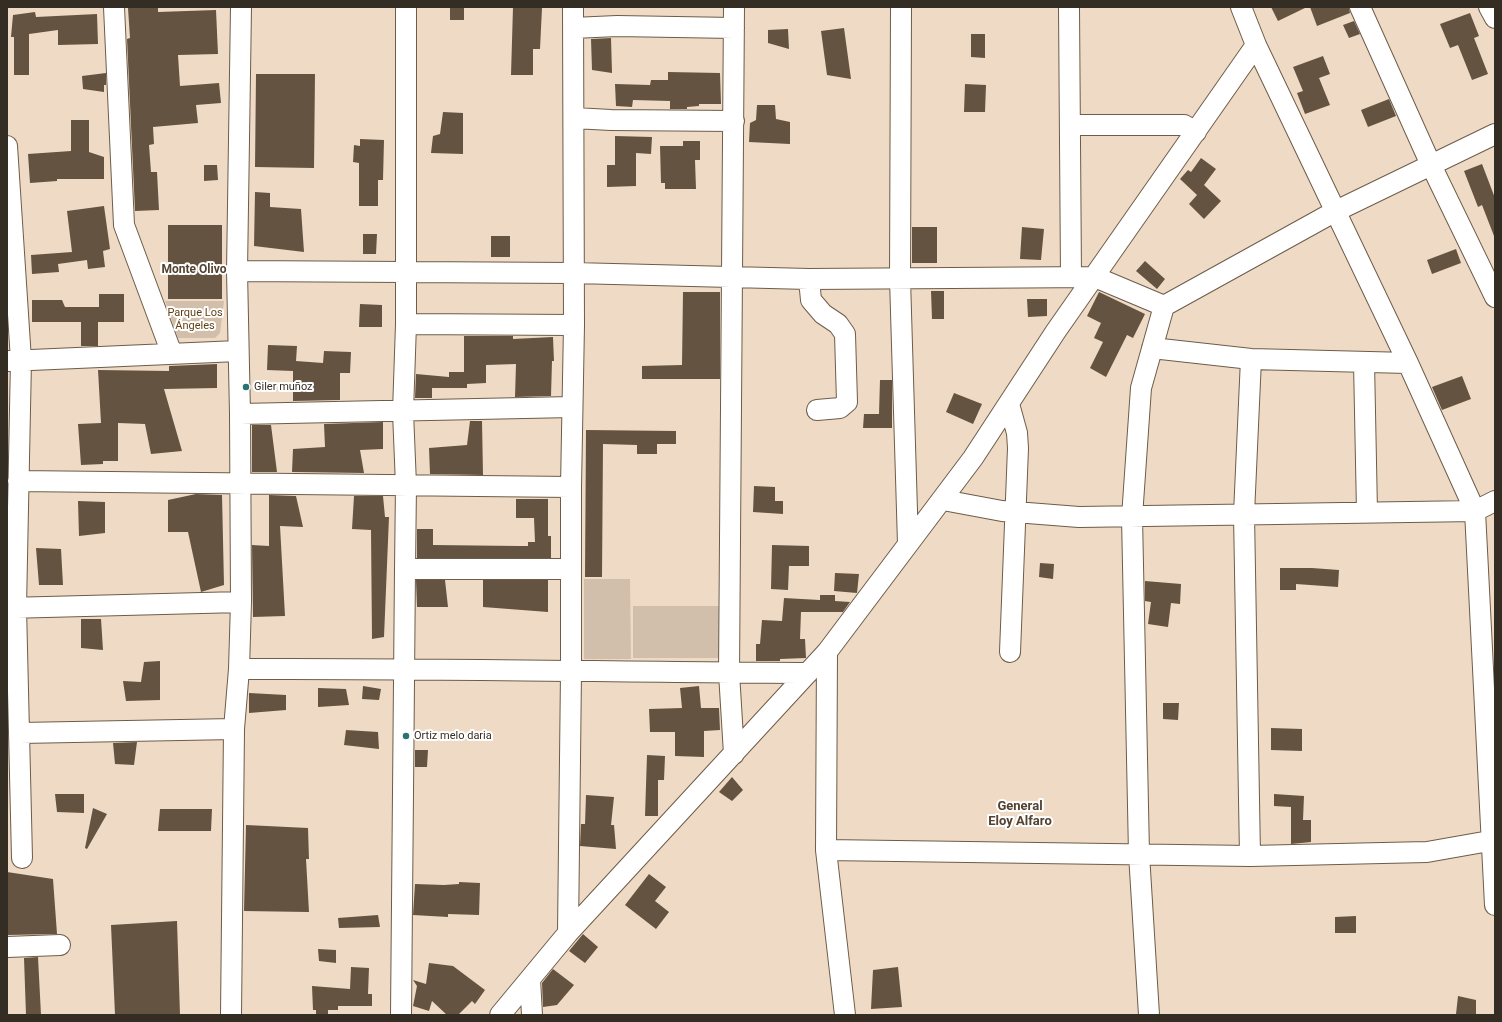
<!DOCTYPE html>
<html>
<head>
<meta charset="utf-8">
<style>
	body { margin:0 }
	#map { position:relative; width:1502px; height:1022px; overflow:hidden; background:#efdbc5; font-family:Roboto,sans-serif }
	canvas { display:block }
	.frame { position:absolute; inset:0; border:8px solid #342d24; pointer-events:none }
</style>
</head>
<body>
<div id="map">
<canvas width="1502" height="1022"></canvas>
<div class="frame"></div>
</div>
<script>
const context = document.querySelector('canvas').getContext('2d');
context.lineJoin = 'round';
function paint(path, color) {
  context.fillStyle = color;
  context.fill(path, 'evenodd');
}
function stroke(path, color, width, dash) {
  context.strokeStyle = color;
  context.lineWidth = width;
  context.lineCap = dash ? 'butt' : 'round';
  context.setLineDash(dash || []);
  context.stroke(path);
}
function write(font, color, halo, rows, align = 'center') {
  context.font = font + ' Roboto,sans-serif';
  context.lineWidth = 4;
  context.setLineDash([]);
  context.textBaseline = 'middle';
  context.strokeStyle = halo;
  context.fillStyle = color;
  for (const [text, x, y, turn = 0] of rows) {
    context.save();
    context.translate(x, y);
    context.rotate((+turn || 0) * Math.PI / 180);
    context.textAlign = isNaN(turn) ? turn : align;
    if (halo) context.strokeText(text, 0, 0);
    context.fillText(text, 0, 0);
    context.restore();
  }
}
paint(new Path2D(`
	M 165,301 L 224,301 L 220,333 L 215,338 L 178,338 Z
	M 584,579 L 630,579 L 631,659 L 584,659 Z
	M 633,606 L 724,606 L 724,658 L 633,658 Z`), '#d2bfab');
paint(new Path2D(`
	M 158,7 L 158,12 L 216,10 L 218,54 L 178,55 L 180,86 L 219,83 L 221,103 L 196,105 L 198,123 L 153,127 L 154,144 L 149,145 L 151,172 L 157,172 L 159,210 L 135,211 L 127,39 L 130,38 L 128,8 Z
	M 450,7 L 464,7 L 464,20 L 450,20 Z
	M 513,7 L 542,8 L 540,49 L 533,49 L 533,75 L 511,75 Z
	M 1271,7 L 1307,7 L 1278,21 Z
	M 1310,7 L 1349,7 L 1350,13 L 1317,26 Z
	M 35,12 L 36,17 L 97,14 L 98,44 L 58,45 L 58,30 L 29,34 L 29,75 L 14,75 L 14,37 L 11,37 L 13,15 Z
	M 1470,13 L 1479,36 L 1474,38 L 1488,74 L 1472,80 L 1458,45 L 1450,48 L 1440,24 Z
	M 1354,21 L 1360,34 L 1349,38 L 1343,25 Z
	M 844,28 L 851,79 L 827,75 L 821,31 Z
	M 788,29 L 789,49 L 768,43 L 768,30 Z
	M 971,34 L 985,34 L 985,58 L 971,57 Z
	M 611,38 L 612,73 L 592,70 L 591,39 Z
	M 1323,56 L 1330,74 L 1319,78 L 1330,105 L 1305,114 L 1297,93 L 1303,91 L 1293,67 Z
	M 668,72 L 720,73 L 721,104 L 699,104 L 699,106 L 687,107 L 687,109 L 670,109 L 670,101 L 633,100 L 632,107 L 616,106 L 615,84 L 650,85 L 651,80 L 668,80 Z
	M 106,73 L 106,85 L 104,85 L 104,92 L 83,89 L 82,76 Z
	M 256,74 L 315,74 L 314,168 L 255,167 Z
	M 965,84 L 986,85 L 985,112 L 964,112 Z
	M 1389,99 L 1396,116 L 1368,127 L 1361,110 Z
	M 757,105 L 775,105 L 776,119 L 790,122 L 790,144 L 749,142 L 750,123 L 756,120 Z
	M 443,112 L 463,113 L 463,154 L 431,153 L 433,136 L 440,134 Z
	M 71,120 L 89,120 L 89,152 L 104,157 L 104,179 L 57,179 L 57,181 L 30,183 L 28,154 L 71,151 Z
	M 615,136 L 652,137 L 651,154 L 636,153 L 636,186 L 607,187 L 607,165 L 615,165 Z
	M 360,139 L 384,140 L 383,180 L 378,180 L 378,206 L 359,206 L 359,163 L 353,162 L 354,145 L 360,146 Z
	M 683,141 L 700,141 L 700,160 L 695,160 L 696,189 L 665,189 L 665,183 L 661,183 L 660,146 L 683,146 Z
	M 1201,158 L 1216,169 L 1204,185 L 1221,201 L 1204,219 L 1189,204 L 1197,195 L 1180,179 L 1188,170 L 1191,172 Z
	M 1482,164 L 1495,198 L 1494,236 L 1482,205 L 1478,207 L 1464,171 Z
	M 204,165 L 217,165 L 218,180 L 204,181 Z
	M 255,192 L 270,193 L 270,207 L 301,209 L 304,252 L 254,246 Z
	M 104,206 L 110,249 L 103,251 L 105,267 L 88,269 L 87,260 L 58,264 L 59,272 L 32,274 L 31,255 L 72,252 L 67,211 Z
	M 168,225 L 222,225 L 222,299 L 168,299 Z
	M 912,227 L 937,227 L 937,263 L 912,263 Z
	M 1022,227 L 1044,229 L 1041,260 L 1020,259 Z
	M 363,234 L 377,234 L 376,254 L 363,254 Z
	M 491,236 L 510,236 L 510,257 L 491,257 Z
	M 1456,249 L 1461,263 L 1432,274 L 1427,260 Z
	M 1145,261 L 1165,279 L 1157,289 L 1136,271 Z
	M 931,291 L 944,291 L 944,319 L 932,319 Z
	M 683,292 L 720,292 L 720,379 L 642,379 L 642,366 L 682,365 Z
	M 1099,292 L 1145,314 L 1133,338 L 1127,335 L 1106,377 L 1090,368 L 1103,342 L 1094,338 L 1101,323 L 1087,316 Z
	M 99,294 L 124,294 L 124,322 L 98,322 L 98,346 L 81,346 L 81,322 L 32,322 L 32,300 L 62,300 L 65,307 L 99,307 Z
	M 1027,299 L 1047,299 L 1047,316 L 1028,317 Z
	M 360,304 L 382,305 L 382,327 L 359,327 Z
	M 464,336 L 513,336 L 513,339 L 553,337 L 554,361 L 552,361 L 551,396 L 515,397 L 516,364 L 486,365 L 486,383 L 467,384 L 467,388 L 432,388 L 432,398 L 415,398 L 416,374 L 449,377 L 449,372 L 464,372 Z
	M 268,345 L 297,346 L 296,361 L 323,363 L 324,351 L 351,352 L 350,373 L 340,373 L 340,400 L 293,401 L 293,371 L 267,370 Z
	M 217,364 L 217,388 L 164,389 L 182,451 L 151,454 L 145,424 L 118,423 L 118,461 L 103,461 L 103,464 L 81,465 L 78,424 L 101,423 L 98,370 L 169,371 L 169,366 Z
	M 1462,376 L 1471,399 L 1442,410 L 1432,387 Z
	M 880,380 L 892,380 L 892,428 L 863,428 L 864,414 L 879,414 Z
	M 954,393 L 982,404 L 973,424 L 946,412 Z
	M 470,421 L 482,421 L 483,475 L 430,474 L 429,448 L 467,445 Z
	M 383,422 L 383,449 L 360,450 L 364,473 L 292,472 L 293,449 L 325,447 L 324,424 Z
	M 252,425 L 271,425 L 277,472 L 252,472 Z
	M 586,430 L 676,431 L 676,444 L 657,444 L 657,454 L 637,454 L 637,445 L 603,444 L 602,577 L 585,577 Z
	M 754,486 L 775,487 L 775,501 L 783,501 L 783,514 L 753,512 Z
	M 196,494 L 222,495 L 224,585 L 201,592 L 188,532 L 168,532 L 168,500 Z
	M 269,495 L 296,496 L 303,527 L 280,526 L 285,616 L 253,617 L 252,545 L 269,546 Z
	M 354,496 L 383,496 L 385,517 L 389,517 L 384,637 L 372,639 L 371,530 L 352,529 Z
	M 516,499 L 548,499 L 548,536 L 551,536 L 551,558 L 417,558 L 417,529 L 433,529 L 433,545 L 519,546 L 528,546 L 528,542 L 535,542 L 534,518 L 516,518 Z
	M 78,501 L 105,502 L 105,533 L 79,536 Z
	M 772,545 L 809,546 L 809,566 L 789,566 L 788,590 L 771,589 Z
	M 36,548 L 61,549 L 63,585 L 39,585 Z
	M 1040,563 L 1054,564 L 1053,579 L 1039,577 Z
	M 1280,568 L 1312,568 L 1339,570 L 1338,587 L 1296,584 L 1296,590 L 1280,590 Z
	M 835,573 L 859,574 L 857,593 L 834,591 Z
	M 416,580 L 445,580 L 448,607 L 417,607 Z
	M 483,580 L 548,580 L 548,612 L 483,607 Z
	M 1145,581 L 1181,584 L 1180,604 L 1171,603 L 1168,627 L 1148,624 L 1151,602 L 1145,601 Z
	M 820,595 L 835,595 L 835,601 L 850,602 L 843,612 L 801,612 L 800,639 L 805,639 L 806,658 L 780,659 L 780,661 L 756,661 L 756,644 L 760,644 L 762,620 L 782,621 L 784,598 L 820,600 Z
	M 81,619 L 101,619 L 103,650 L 81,648 Z
	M 160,661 L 160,700 L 126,701 L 123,681 L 141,682 L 144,662 Z
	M 363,686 L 381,689 L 379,700 L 362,699 Z
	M 699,686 L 701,708 L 719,708 L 720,730 L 704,731 L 704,757 L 675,756 L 675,732 L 650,732 L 649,709 L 682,708 L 680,688 Z
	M 318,688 L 346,689 L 349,705 L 318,707 Z
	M 249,693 L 286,695 L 286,710 L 249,713 Z
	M 1163,703 L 1179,703 L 1178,720 L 1163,719 Z
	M 1271,728 L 1302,729 L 1302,751 L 1271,750 Z
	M 346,730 L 378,732 L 379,749 L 344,745 Z
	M 137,742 L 134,765 L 115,764 L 113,743 Z
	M 415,750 L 428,750 L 427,767 L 415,767 Z
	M 647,755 L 665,756 L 664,780 L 658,780 L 658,816 L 645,816 Z
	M 732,777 L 743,790 L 732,801 L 719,792 Z
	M 55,794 L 84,794 L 84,813 L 57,812 Z
	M 1274,794 L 1304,796 L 1303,820 L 1311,820 L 1311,842 L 1291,844 L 1291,807 L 1274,806 Z
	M 586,795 L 614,797 L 611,825 L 614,825 L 616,849 L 580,846 L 581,824 L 585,824 Z
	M 93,808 L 107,814 L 87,849 L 85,848 Z
	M 160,809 L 212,809 L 211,831 L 158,831 Z
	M 246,825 L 308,828 L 309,859 L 306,859 L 309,912 L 244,911 Z
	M 7,872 L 53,879 L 57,934 L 7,935 Z
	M 649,874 L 666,887 L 655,901 L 669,912 L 656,929 L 625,905 Z
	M 459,882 L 480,883 L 479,915 L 448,914 L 448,917 L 413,915 L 415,884 L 444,885 L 459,884 Z
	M 378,915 L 380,927 L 339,928 L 338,918 Z
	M 1356,916 L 1356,933 L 1335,933 L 1335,917 Z
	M 177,921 L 180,1015 L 115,1015 L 111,925 Z
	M 583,934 L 598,947 L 585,963 L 569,951 Z
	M 318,949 L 336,950 L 336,963 L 319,961 Z
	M 38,957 L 41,1015 L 26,1015 L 24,958 Z
	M 429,963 L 453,966 L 485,990 L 475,1004 L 472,1001 L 458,1015 L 447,1015 L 432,1001 L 429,1011 L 413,1006 L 417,986 L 413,980 L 426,984 Z
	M 351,967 L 369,968 L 368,994 L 372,994 L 372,1006 L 338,1006 L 338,1010 L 328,1010 L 328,1015 L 316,1015 L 316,1010 L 313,1010 L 312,986 L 350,989 Z
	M 898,967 L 902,1007 L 871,1009 L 873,970 Z
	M 553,969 L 574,985 L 557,1005 L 543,1007 L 542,983 Z
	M 1458,996 L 1476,1000 L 1476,1015 L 1456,1014 Z`), '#645340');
const minor = new Path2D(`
	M 114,7 L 124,225 L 172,354
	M 901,7 L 900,279 L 908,544
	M 1069,7 L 1071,277
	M 1241,7 L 1256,45 L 1408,363 L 1475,511 L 1495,905
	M 1360,7 L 1431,165 L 1495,297
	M 1489,7 L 1495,18
	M 573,28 L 617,26 L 734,28
	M 574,118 L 611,120 L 734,121
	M 1070,125 L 1184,125 L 1196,132
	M 7,146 L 21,360 L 16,607 L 22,858
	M 237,271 L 574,273 L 809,279 L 1095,277 L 1164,306 L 1141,388 L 1132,517 L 1139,854 L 1149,1015
	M 809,279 L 811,300 L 823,314 L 838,324 L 845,334 L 847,402 L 840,408 L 817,410
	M 1164,306 L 1334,212 L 1495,134
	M 406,324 L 574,325
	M 1152,348 L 1251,359 L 1408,363
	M 8,361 L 238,351
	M 1364,362 L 1367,512
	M 1009,404 L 1017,433 L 1018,448 L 1010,652
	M 240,414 L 572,407
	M 18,481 L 571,487
	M 943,500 L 1002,511 L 1079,517 L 1475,511 L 1495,501
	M 405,569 L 570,569
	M 7,608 L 241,602
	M 827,652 L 826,850 L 845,1015
	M 239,669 C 428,668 618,672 808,673
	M 20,733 L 234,729
	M 734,754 L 729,673 L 734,7
	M 826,850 L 1250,856 L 1427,852 L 1495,840
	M 1250,856 L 1244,514 L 1251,359
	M 568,933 L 571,672 L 571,487 L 574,325 L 573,7
	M 7,947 L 60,945
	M 530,979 L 532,1015
	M 231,1015 L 234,729 L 239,669 L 241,602 L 240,414 L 237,271 L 241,7
	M 401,1015 L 405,569 L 406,485 L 403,412 L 406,324 L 406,7
	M 500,1015 L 568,933 L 827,652 L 973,458 L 1056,331 L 1256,45`);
stroke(minor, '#6d5c49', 22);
stroke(minor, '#fff', 20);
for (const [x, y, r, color] of [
	[246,387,4,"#297372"],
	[406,736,4,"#297372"]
]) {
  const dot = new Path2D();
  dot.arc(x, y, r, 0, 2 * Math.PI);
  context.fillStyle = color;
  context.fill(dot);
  stroke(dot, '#fff', 1.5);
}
write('11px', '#613f12', '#fff', [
	["Parque Los",195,313],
	["Ángeles",195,326]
]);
write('11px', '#342d24', '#fff', [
	["Giler muñoz",254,387],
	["Ortiz melo daria",414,736]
], 'left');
write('bold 12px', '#52422f', '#fff', [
	["Monte Olivo",194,270]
]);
write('bold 13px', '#52422f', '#fff', [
	["General",1020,807],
	["Eloy Alfaro",1020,822]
]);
</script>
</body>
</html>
